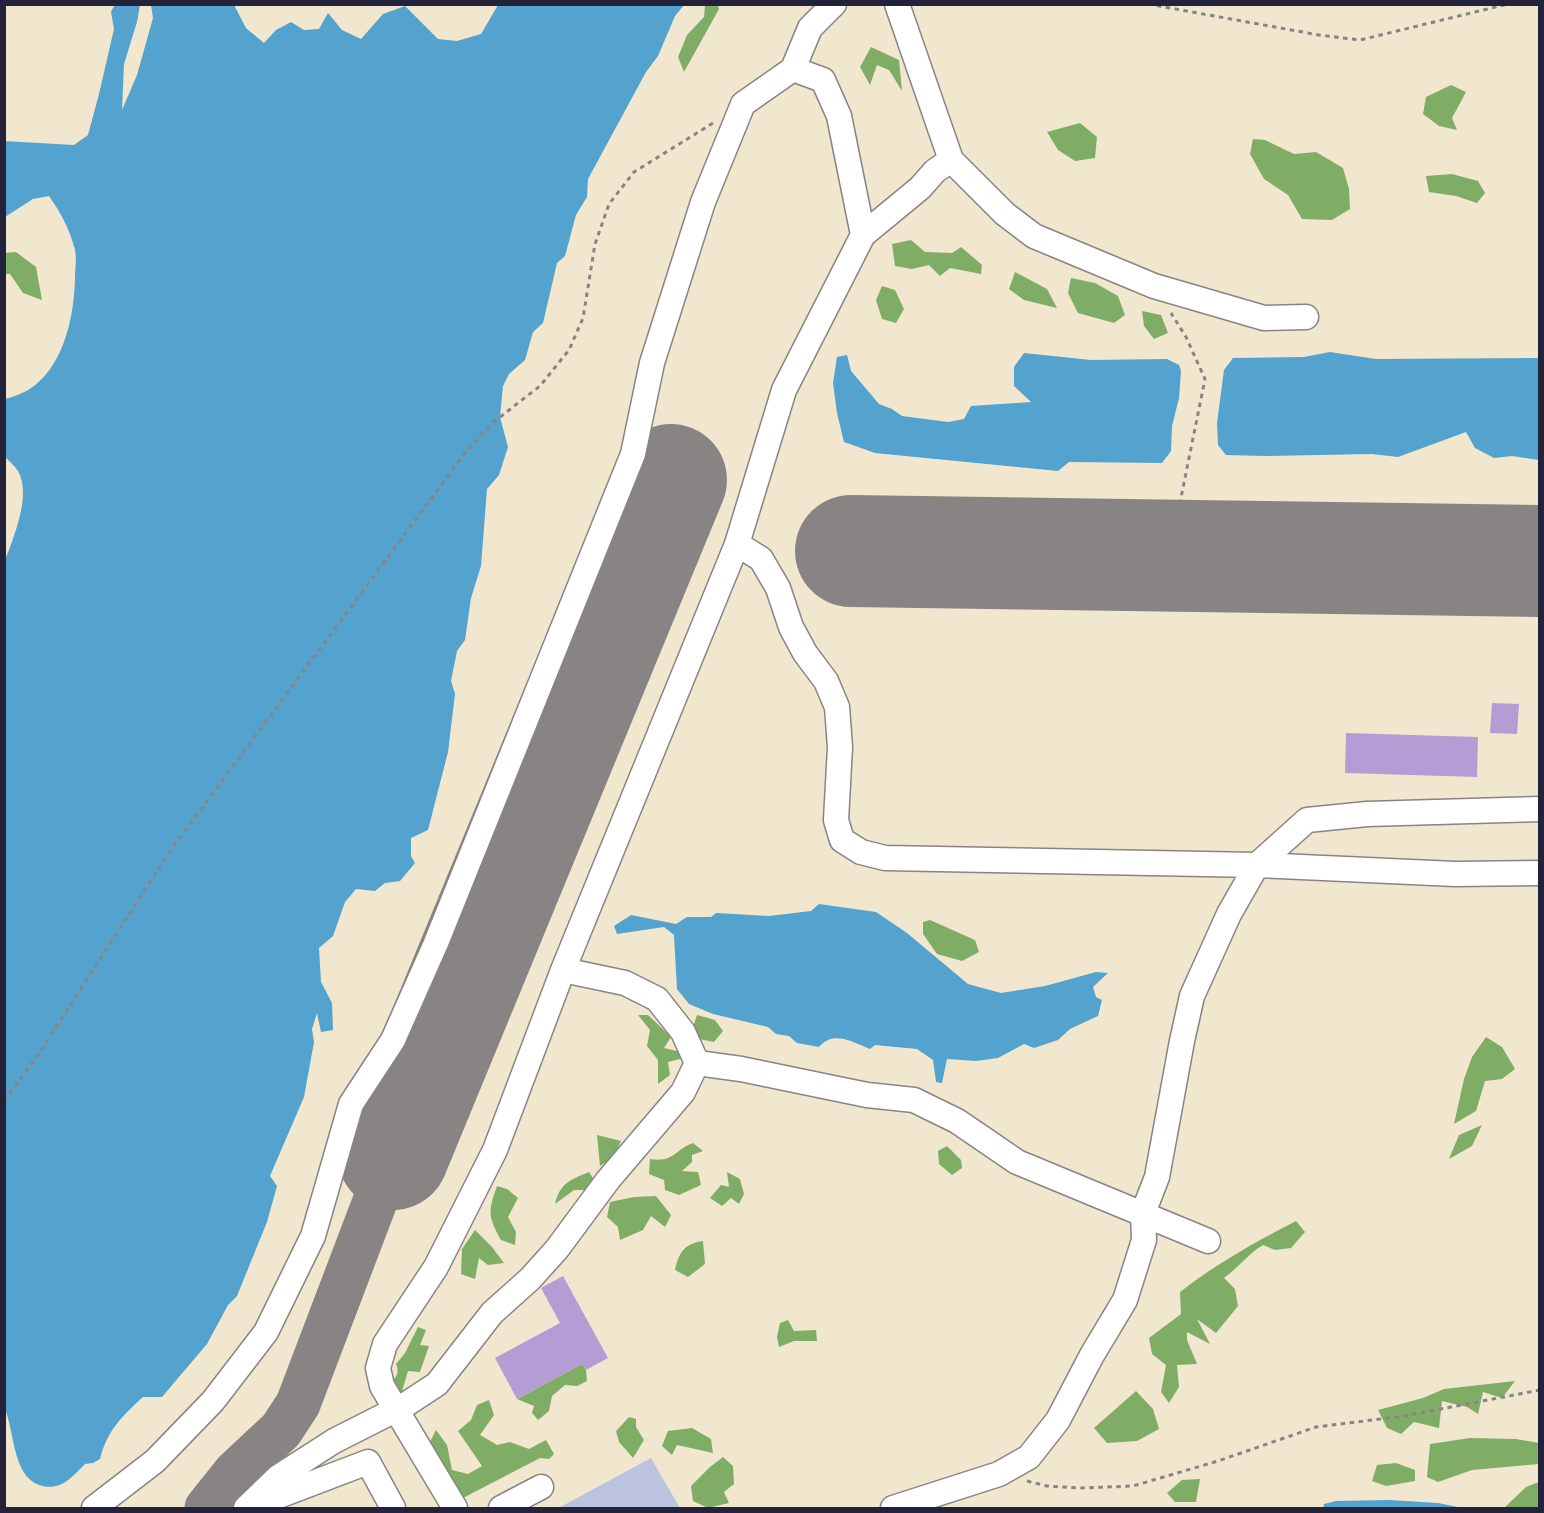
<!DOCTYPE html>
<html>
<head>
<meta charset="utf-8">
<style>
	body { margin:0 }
	#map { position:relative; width:1544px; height:1513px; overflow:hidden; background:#f0e7ce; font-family:Caveat,sans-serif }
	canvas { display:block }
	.frame { position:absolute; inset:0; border:6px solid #22223b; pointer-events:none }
</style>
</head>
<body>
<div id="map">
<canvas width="1544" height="1513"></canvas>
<div class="frame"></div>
</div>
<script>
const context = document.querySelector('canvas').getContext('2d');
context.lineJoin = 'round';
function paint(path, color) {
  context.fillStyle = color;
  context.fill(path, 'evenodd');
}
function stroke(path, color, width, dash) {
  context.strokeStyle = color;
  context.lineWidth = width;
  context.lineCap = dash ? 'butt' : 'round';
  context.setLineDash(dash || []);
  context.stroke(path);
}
paint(new Path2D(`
	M 651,1458 L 680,1508 L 558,1508 L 566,1504 Z`), '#bcc3de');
paint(new Path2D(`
	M 705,5 L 718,5 L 719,9 L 684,72 L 678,57 L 687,35 L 704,17 Z
	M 871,47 L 899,60 L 902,91 L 889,70 L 877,65 L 870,85 L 860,67 Z
	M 1451,85 L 1466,92 L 1452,118 L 1457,130 L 1439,126 L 1423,114 L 1426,97 Z
	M 1080,123 L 1097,137 L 1095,158 L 1075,161 L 1058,150 L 1047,132 Z
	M 1253,139 L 1265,140 L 1294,154 L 1316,152 L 1343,168 L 1349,189 L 1350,209 L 1332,220 L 1302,219 L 1288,195 L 1264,179 L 1250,154 Z
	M 1452,174 L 1478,181 L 1485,193 L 1477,203 L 1456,196 L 1429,192 L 1426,176 Z
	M 911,240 L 925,252 L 952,253 L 961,247 L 982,265 L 981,274 L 950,268 L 940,276 L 929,265 L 912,269 L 895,266 L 892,244 Z
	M 16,252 L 36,267 L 42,300 L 23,293 L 10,274 L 5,274 L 5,253 Z
	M 1015,272 L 1047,289 L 1057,308 L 1024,300 L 1009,289 Z
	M 1071,278 L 1095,283 L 1118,296 L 1125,315 L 1114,323 L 1078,313 L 1068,293 Z
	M 882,286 L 895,290 L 904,309 L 896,323 L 882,319 L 876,300 Z
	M 1142,311 L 1161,315 L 1168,333 L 1154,339 L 1144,326 Z
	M 930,920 L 975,940 L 979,952 L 962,961 L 937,954 L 923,934 L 923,922 Z
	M 638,1015 L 648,1015 L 671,1037 L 664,1048 L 681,1052 L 680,1059 L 668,1062 L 670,1075 L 658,1084 L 658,1060 L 647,1046 L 650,1030 Z
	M 697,1015 L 715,1020 L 723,1031 L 714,1042 L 699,1039 L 692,1030 Z
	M 1486,1037 L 1502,1047 L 1515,1069 L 1502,1079 L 1485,1081 L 1476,1111 L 1454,1124 L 1464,1079 L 1472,1057 Z
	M 1482,1125 L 1472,1146 L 1449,1159 L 1459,1135 Z
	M 597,1135 L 621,1141 L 614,1157 L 600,1166 Z
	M 693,1143 L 703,1151 L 692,1155 L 692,1162 L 682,1171 L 698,1172 L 701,1185 L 679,1195 L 665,1190 L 664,1180 L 649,1174 L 650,1159 C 674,1163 674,1150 693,1143 Z
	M 947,1146 L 961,1160 L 962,1168 L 952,1175 L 939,1164 L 938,1151 Z
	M 589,1172 L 595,1181 L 588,1190 L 574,1190 L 555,1204 C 560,1183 570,1180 589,1172 Z
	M 727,1172 L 740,1179 L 744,1194 L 739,1204 L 731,1198 L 722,1206 L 710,1198 L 721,1185 L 729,1187 Z
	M 497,1186 L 507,1189 L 518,1198 L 508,1217 L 516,1232 L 515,1245 L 501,1240 C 488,1217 488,1211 497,1186 Z
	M 656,1196 L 671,1215 L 665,1227 L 651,1216 L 643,1230 L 620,1240 L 618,1227 L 607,1217 L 610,1202 L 634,1197 Z
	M 1296,1221 L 1305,1232 L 1291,1248 L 1275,1250 L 1263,1245 C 1248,1254 1238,1268 1224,1278 L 1235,1289 L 1238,1306 L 1216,1333 L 1197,1319 L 1210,1344 L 1187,1332 L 1187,1340 L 1197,1364 L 1177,1365 L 1179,1387 L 1169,1403 L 1161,1392 L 1166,1365 L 1152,1354 L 1149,1338 L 1181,1314 L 1180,1292 C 1216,1264 1255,1242 1296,1221 Z
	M 475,1230 L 492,1247 L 504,1263 L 488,1265 L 479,1258 L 475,1279 L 461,1274 L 462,1249 Z
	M 703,1241 L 705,1264 L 688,1277 L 675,1270 C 679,1252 684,1244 703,1241 Z
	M 788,1320 L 794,1331 L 816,1330 L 817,1341 L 794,1341 L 779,1347 L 777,1337 L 780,1323 Z
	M 418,1327 L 426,1330 L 420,1345 L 429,1346 L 420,1372 L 408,1371 L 400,1398 L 391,1382 C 398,1376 399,1372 396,1364 L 405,1353 Z
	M 582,1364 L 586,1370 L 587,1381 L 577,1386 L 565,1385 L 552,1396 L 549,1411 L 538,1420 L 532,1413 L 534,1406 L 517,1399 Z
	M 1515,1381 L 1502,1398 L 1483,1392 L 1478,1414 L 1467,1407 L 1442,1401 L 1439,1428 L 1414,1422 L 1401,1434 L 1387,1428 L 1378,1410 L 1423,1398 L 1444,1389 Z
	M 1136,1391 L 1153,1409 L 1159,1429 L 1137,1441 L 1107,1443 L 1094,1428 Z
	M 489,1400 L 494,1415 L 480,1435 L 497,1445 L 510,1442 L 529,1449 L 546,1440 L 554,1454 L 549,1459 L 540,1458 L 461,1499 L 428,1446 L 436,1430 L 447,1445 L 452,1470 L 468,1474 L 482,1466 L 458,1431 L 471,1420 L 477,1405 Z
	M 629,1417 L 636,1419 L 636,1427 L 644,1440 L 633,1458 L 619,1442 L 616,1431 Z
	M 692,1428 L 711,1439 L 713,1453 L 677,1445 L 672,1455 L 662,1446 L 668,1431 Z
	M 1470,1438 L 1516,1439 L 1539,1443 L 1539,1464 L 1472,1470 L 1438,1482 L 1427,1477 L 1430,1444 Z
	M 723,1457 L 733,1466 L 734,1484 L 724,1492 L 729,1503 L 708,1508 L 693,1501 L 691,1486 L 710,1467 Z
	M 1396,1463 L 1415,1470 L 1415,1481 L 1386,1486 L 1372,1481 L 1377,1465 Z
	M 1200,1479 L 1196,1502 L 1175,1502 L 1167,1493 L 1182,1480 Z
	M 1539,1482 L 1539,1508 L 1504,1508 L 1526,1487 Z`), '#80ad66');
paint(new Path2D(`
	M 115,4 L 140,5 L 137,22 L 124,64 L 122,110 L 137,75 L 153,18 L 151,5 L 234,5 L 246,28 L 264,43 L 276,30 L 291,22 L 304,30 L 319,29 L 328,13 L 342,30 L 361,39 L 383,14 L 405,6 L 438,39 L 457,41 L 481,34 L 498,5 L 684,5 L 675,16 L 658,56 L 646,72 L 588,179 L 587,197 L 576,215 L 565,256 L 557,263 L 543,323 L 533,332 L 525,360 L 509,374 L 503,386 L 500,417 L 508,447 L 499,475 L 487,489 L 481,566 L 471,598 L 465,640 L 457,651 L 451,681 L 455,694 L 448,752 L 428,830 L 411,838 L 411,856 L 415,863 L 400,881 L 385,883 L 375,891 L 356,889 L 345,902 L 333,936 L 319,948 L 321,982 L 332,1003 L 333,1030 L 321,1032 L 317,1013 L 312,1029 L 314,1042 L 304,1097 L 270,1176 L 277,1186 L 267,1222 L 237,1296 L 228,1305 L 207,1344 L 162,1397 L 143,1397 C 122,1416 107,1431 100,1459 L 93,1463 L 85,1464 C 71,1478 60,1492 39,1485 C 12,1475 15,1431 4,1407 L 4,563 C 13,539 32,495 18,471 C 15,466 9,461 5,457 L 4,399 C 59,389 74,325 75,278 C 75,269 77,259 75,250 C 70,230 61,213 49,196 L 33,199 L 5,217 L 4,141 L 74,145 L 88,135 L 99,94 L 114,29 L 111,12 Z
	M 1330,352 L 1376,359 L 1539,358 L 1539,460 L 1512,456 L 1494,458 L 1475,448 L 1466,432 L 1398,457 L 1372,454 L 1266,456 L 1226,455 L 1218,445 L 1217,423 L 1224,370 L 1233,358 L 1304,357 Z
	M 1024,353 L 1091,360 L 1167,359 L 1179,365 L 1181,371 L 1179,398 L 1172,426 L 1171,451 L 1162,463 L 1069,462 L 1058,471 L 875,453 L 844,442 L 837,413 L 833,383 L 837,357 L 847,355 L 851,371 L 879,404 L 892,409 L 902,416 L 948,422 L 964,419 L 971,406 L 1031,402 L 1014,386 L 1014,367 Z
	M 819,904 L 876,912 L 907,933 L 968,984 L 1001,993 L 1045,986 L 1096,972 L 1108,973 L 1093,987 L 1096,997 L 1102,1000 L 1098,1016 L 1070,1029 L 1058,1040 L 1034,1048 L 1024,1044 L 998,1058 L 976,1061 L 947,1059 L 942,1083 L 936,1082 L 933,1060 L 917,1049 L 875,1045 L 870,1049 C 853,1042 833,1030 819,1047 L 797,1043 L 789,1036 L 776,1034 L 768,1027 L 713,1014 L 689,1004 L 677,989 L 674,935 L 664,927 L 617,934 L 614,926 L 631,915 L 676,924 L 687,917 L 711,917 L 716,913 L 769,916 L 811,911 Z
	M 1390,1500 L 1438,1503 L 1463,1508 L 1323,1508 L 1324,1504 L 1336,1501 Z`), '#53a3ce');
stroke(new Path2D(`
	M 207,1508 L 235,1473 L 281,1430 L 298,1404 L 393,1154`), '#898484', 45);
stroke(new Path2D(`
	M 851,551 L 1540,561
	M 393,1154 L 671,480`), '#898484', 112);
paint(new Path2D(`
	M 1492,703 L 1519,704 L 1517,734 L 1490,733 Z
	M 1346,733 L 1478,737 L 1477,777 L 1345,773 Z
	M 563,1276 L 608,1358 L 586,1370 L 582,1364 L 517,1399 L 495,1358 L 560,1323 L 541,1288 Z`), '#b49cd5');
const minor = new Path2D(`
	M 897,4 L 951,160 L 1005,214 L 1034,236 L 1154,286 L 1264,318 L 1306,317
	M 863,235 L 920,188 L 935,171 L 951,160
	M 737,544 L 761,559 L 778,588 L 791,627 L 805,653 L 826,681 L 837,707 L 840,747 L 836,820 L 842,840 L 861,852 L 885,858 L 1257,865 L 1455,874 L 1540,873
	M 697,1063 L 741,1069 L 867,1095 L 914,1100 L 957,1121 L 1017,1162 L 1208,1241
	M 255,1505 L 368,1462 L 393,1508
	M 94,1508 L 155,1461 L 213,1401 L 266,1332 L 313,1236 L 351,1104 L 393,1040 L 436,943 L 633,454 L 652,363 L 703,202 L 743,104 L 793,69 L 810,28 L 834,4
	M 246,1508 L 278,1477 L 334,1441 L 405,1405 L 437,1384 L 492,1313 L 530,1279 L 557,1249 L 608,1180 L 683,1092 L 697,1063 L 683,1032 L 657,999 L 625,983 L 563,970
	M 455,1508 L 382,1386 L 378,1368 L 385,1344 L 436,1267 L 495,1150 L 563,970 L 737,544 L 784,390 L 863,235 L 839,116 L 823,80 L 793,69
	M 501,1508 L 541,1487
	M 893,1508 L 999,1474 L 1029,1457 L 1058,1420 L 1092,1355 L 1125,1300 L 1144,1240 L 1143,1213 L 1157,1177 L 1182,1041 L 1192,996 L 1229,914 L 1257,865 L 1307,820 L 1367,814 L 1540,809`);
stroke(minor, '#898484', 27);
stroke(new Path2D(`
	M 1148,4 L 1319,35 L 1360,40 L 1508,4
	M 1169,557 L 1205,379 L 1186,337 L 1171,313
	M 4,1101 L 36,1058 L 168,854 L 462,457 L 491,424 L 540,386 L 569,350 L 583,318 L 595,244 L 609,204 L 634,172 L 713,123
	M 1027,1481 L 1047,1486 L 1080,1488 L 1133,1486 L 1218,1461 L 1316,1427 L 1404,1416 L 1540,1390`), '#898484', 3, [4.5, 4.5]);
stroke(minor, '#fff', 24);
</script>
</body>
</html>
